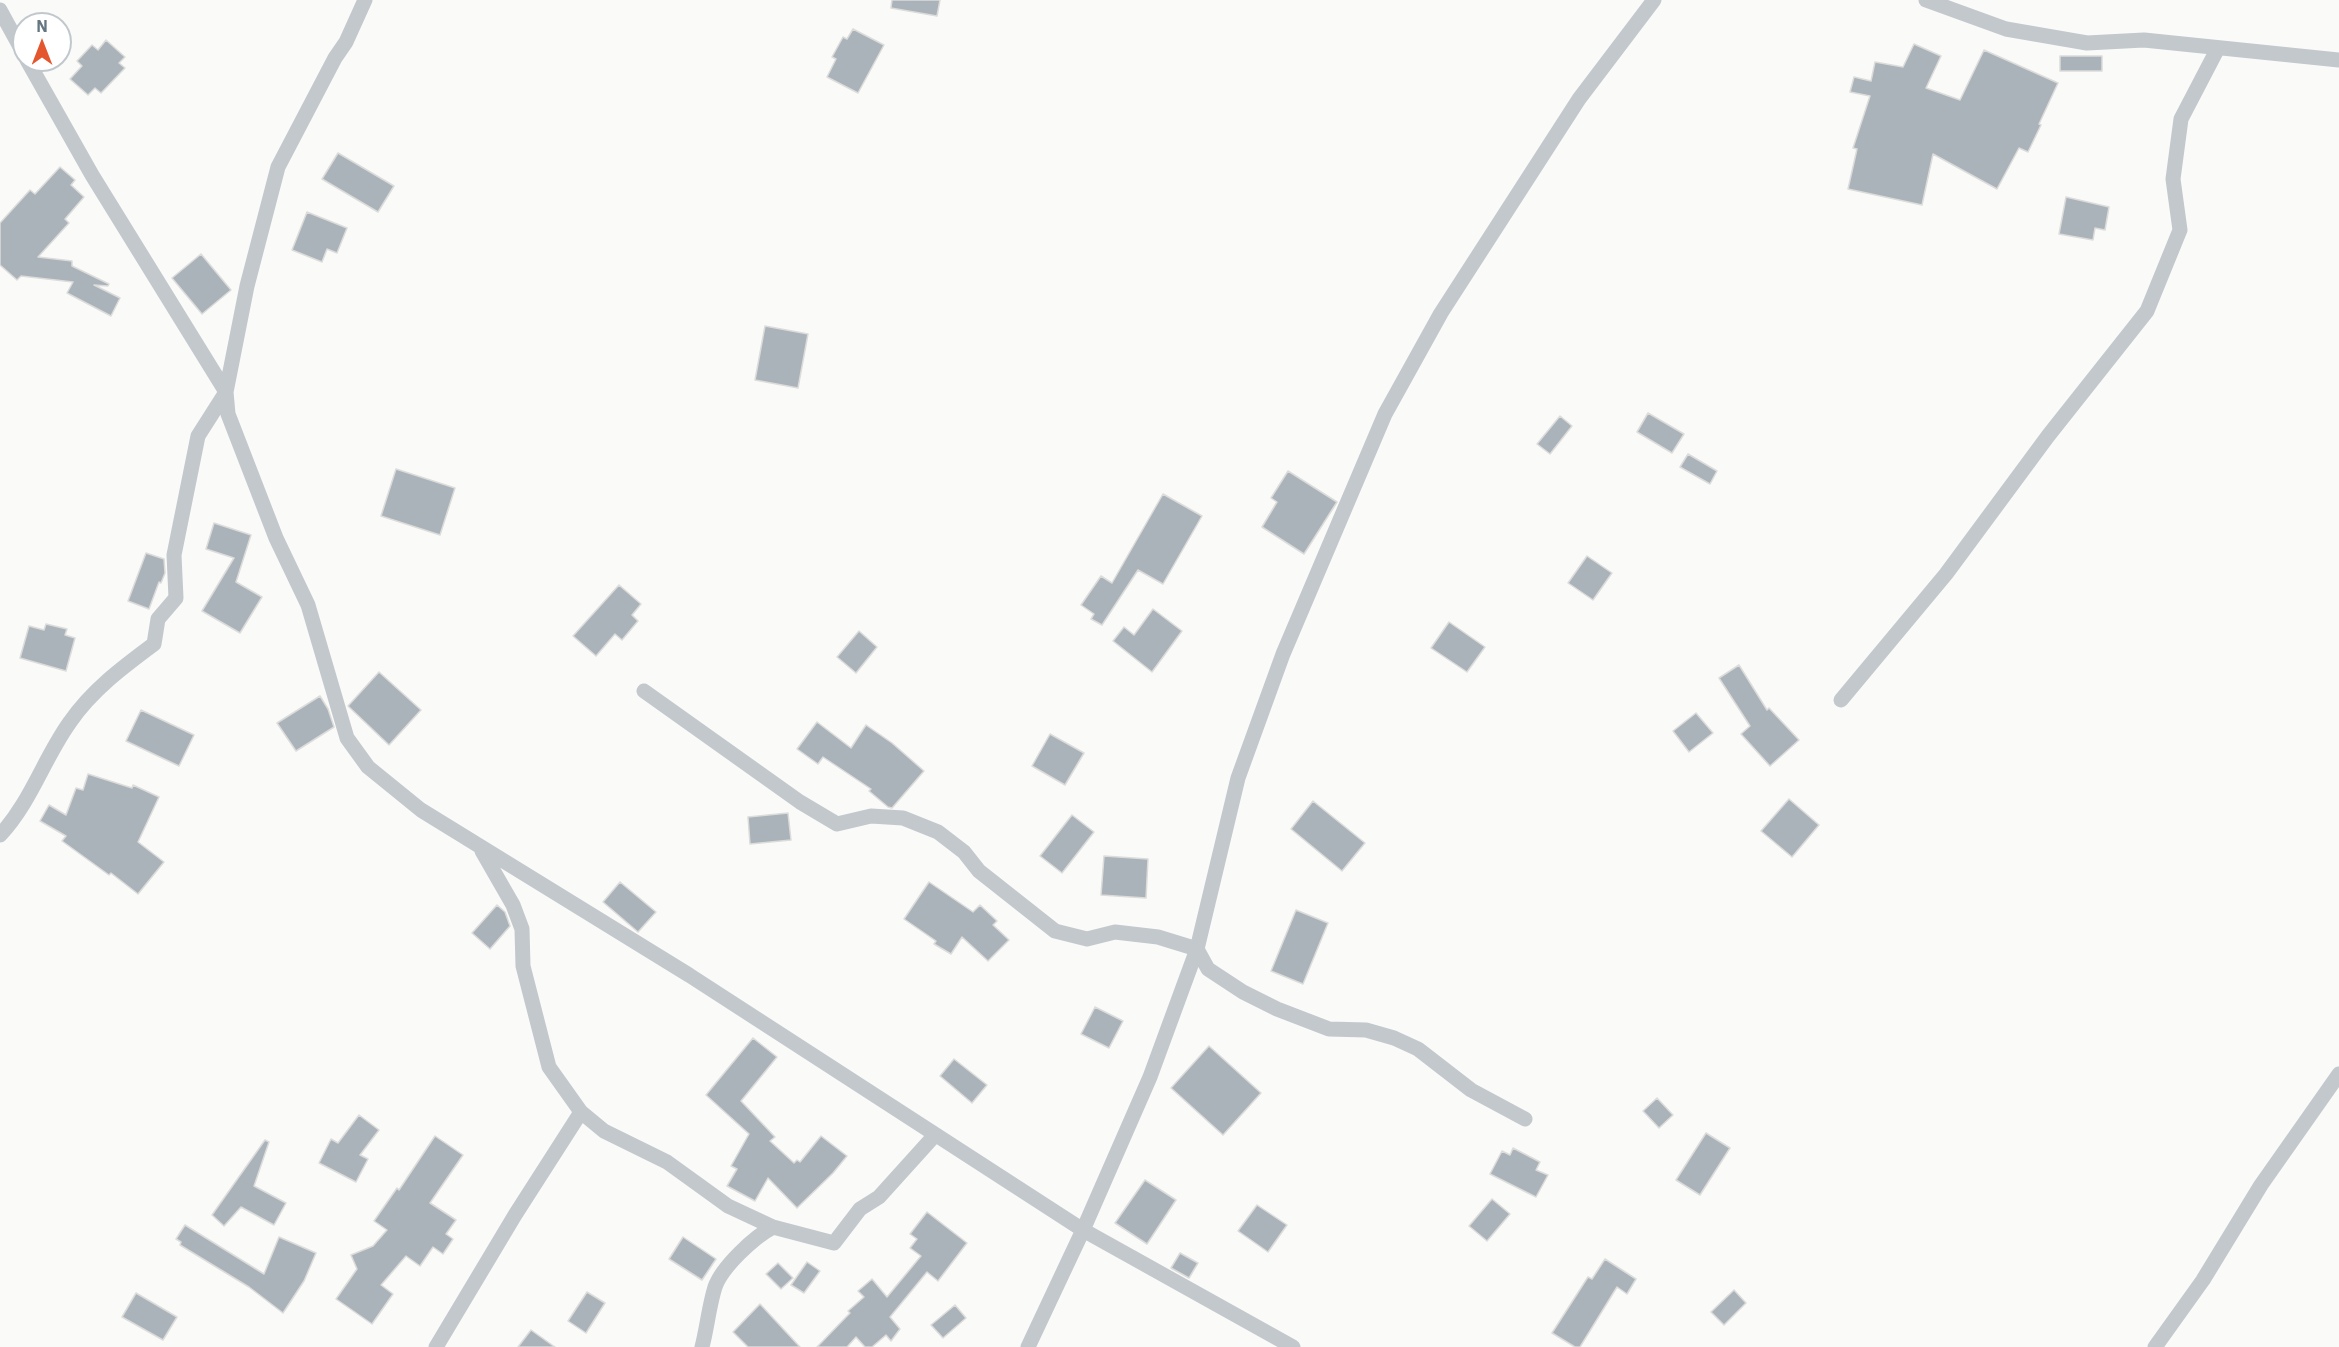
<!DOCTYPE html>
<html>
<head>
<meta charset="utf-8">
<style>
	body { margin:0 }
	#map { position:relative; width:2339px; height:1347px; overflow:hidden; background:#fafaf8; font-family:"IBM Plex Sans",sans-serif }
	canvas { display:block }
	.north { position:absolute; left:12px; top:12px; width:60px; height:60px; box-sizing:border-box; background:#fff; border:2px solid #c1c8cd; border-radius:50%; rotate:0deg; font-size:16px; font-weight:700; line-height:24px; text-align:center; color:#657683 }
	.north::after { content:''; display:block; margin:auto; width:21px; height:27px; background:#e4572e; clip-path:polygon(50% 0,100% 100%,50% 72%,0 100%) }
</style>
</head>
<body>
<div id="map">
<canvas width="2339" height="1347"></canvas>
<div class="north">N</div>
</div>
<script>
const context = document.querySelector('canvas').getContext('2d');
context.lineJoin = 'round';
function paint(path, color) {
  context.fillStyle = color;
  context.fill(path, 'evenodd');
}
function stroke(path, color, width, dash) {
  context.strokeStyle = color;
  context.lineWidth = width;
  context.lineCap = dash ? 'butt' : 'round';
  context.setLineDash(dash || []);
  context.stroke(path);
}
const building = new Path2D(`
	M 892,0 L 940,0 L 937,16 L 891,8 Z
	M 853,29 L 884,45 L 858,93 L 827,77 L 836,59 L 832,57 L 843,37 L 847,39 Z
	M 106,40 L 125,57 L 119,63 L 125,68 L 101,93 L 95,88 L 88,95 L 70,79 L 82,66 L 77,61 L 92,45 L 98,50 Z
	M 1914,44 L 1941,56 L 1926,88 L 1960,100 L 1984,50 L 2058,83 L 2039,124 L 2041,125 L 2028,152 L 2019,148 L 1997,189 L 1933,154 L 1922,205 L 1848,189 L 1857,149 L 1853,148 L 1870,96 L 1850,92 L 1854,77 L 1871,81 L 1875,62 L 1903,67 Z
	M 2060,56 L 2102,56 L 2102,71 L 2060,71 Z
	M 338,153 L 394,186 L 378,212 L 322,179 Z
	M 60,167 L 75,180 L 71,185 L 84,197 L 65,219 L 69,223 L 38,257 L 72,261 L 72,266 L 109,284 L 108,286 L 94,285 L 120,298 L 111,316 L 67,293 L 73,282 L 21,276 L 17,280 L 0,265 L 0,223 L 30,190 L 35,194 Z
	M 2066,197 L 2109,207 L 2105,230 L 2095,228 L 2093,240 L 2059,234 Z
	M 307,212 L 347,228 L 337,253 L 327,249 L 322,262 L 292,250 Z
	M 201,254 L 231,290 L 202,314 L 172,278 Z
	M 765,326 L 808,334 L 798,388 L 755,380 Z
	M 1648,413 L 1684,434 L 1672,453 L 1637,432 Z
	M 1560,416 L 1572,426 L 1550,454 L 1537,444 Z
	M 1688,454 L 1717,471 L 1710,484 L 1680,467 Z
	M 396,469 L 455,488 L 440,535 L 381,516 Z
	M 1288,471 L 1337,502 L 1304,554 L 1262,527 L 1277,502 L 1271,498 Z
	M 1163,494 L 1202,516 L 1163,584 L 1138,570 L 1102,625 L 1091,619 L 1094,614 L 1081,605 L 1101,576 L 1112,583 Z
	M 214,523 L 251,535 L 236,582 L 262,597 L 240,633 L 202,611 L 234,558 L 206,549 Z
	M 146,553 L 164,559 L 165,573 L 161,583 L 159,582 L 149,609 L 128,601 Z
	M 1587,556 L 1612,573 L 1593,600 L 1568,583 Z
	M 619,585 L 641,604 L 632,615 L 638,621 L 622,640 L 615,634 L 596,656 L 573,636 Z
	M 1153,609 L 1182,631 L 1152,672 L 1113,641 L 1124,627 L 1134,635 Z
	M 1449,622 L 1485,647 L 1467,672 L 1431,648 Z
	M 46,624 L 67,629 L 65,635 L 75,638 L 66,671 L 20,658 L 29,626 L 44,630 Z
	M 859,631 L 877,647 L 856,673 L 837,657 Z
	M 1739,665 L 1767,710 L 1769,708 L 1799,740 L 1770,766 L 1741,734 L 1750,726 L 1719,678 Z
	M 379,672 L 421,710 L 389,745 L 348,706 Z
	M 320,696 L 328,709 L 334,727 L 296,751 L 277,723 Z
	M 141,710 L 194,735 L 179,766 L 126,741 Z
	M 1696,713 L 1713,733 L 1689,752 L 1673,731 Z
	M 817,722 L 851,748 L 866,725 L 892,743 L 924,771 L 892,808 L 888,807 L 869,791 L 871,789 L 823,757 L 818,764 L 797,749 Z
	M 1050,734 L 1084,753 L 1065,785 L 1032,766 Z
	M 88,774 L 132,788 L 133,785 L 159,797 L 138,842 L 164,862 L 138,894 L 111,873 L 109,875 L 62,841 L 66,836 L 40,821 L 49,805 L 66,815 L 76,788 L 83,790 Z
	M 1789,799 L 1819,825 L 1792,857 L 1761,831 Z
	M 1313,801 L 1365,843 L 1342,871 L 1291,829 Z
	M 788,813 L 791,840 L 750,844 L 748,817 Z
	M 1072,815 L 1094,832 L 1062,873 L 1040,856 Z
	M 1104,856 L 1148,859 L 1146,898 L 1101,895 Z
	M 620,882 L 656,912 L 638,932 L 603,902 Z
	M 929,882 L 973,912 L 980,905 L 997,921 L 993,925 L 1009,940 L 988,961 L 962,937 L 951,954 L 934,944 L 936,941 L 904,919 Z
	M 497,905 L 505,912 L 510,926 L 490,949 L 472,933 Z
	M 1296,910 L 1328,923 L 1303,984 L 1271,971 Z
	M 1095,1007 L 1123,1021 L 1109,1048 L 1081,1034 Z
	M 753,1038 L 777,1057 L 741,1101 L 775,1137 L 770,1141 L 794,1163 L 797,1160 L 800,1162 L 821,1136 L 847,1156 L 833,1173 L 797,1208 L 768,1178 L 755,1201 L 727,1186 L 737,1169 L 731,1166 L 749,1134 L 706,1095 Z
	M 1209,1046 L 1261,1093 L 1223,1135 L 1171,1088 Z
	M 954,1059 L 987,1085 L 972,1103 L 940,1076 Z
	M 1657,1098 L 1673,1115 L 1659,1128 L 1643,1111 Z
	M 359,1115 L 379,1130 L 360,1155 L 368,1159 L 356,1182 L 319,1163 L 331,1139 L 338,1143 Z
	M 1706,1133 L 1730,1148 L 1700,1195 L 1676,1180 Z
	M 435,1136 L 463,1155 L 430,1203 L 456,1220 L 446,1234 L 453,1239 L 443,1254 L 433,1247 L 420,1266 L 406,1256 L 381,1285 L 393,1294 L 372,1324 L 336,1299 L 357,1269 L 351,1255 L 373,1246 L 387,1230 L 374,1221 L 397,1188 L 399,1190 Z
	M 265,1140 L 269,1142 L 254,1186 L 286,1203 L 274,1225 L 241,1207 L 224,1226 L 212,1215 Z
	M 1513,1148 L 1540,1162 L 1536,1170 L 1548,1175 L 1536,1197 L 1490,1174 L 1502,1151 L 1510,1155 Z
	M 1145,1180 L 1176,1200 L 1147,1244 L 1115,1223 Z
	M 1492,1199 L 1510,1214 L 1487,1241 L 1469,1226 Z
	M 1257,1205 L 1287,1225 L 1268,1252 L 1238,1231 Z
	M 927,1212 L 967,1243 L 938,1281 L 927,1272 L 890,1317 L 900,1329 L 891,1341 L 886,1335 L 872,1347 L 865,1347 L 856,1337 L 847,1347 L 817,1347 L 850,1313 L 848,1311 L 864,1297 L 858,1291 L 872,1279 L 887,1297 L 921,1256 L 910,1248 L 917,1239 L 910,1234 Z
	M 185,1225 L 264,1274 L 279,1237 L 316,1253 L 304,1281 L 283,1313 L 249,1287 L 180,1245 L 181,1242 L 176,1239 Z
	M 683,1237 L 716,1259 L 702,1280 L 669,1259 Z
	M 1180,1253 L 1198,1263 L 1189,1278 L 1171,1268 Z
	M 1605,1259 L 1636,1279 L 1627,1294 L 1617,1287 L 1580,1347 L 1575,1347 L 1552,1333 L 1588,1277 L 1592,1279 Z
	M 807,1262 L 820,1271 L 804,1293 L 791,1285 Z
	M 778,1263 L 793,1278 L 781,1289 L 766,1274 Z
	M 1734,1290 L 1746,1303 L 1724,1325 L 1711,1312 Z
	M 587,1292 L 605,1303 L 586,1333 L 568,1321 Z
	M 136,1293 L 177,1317 L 163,1340 L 122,1317 Z
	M 760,1304 L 800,1347 L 748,1347 L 733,1332 Z
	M 955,1305 L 966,1318 L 943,1338 L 931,1325 Z
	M 531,1330 L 555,1347 L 518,1347 Z`);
paint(building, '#aab3b9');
stroke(building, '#dcdcda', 1.5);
stroke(new Path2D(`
	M 365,0 L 346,42 L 335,58 L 278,167 L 247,286 L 226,392 L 228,414 L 276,538 L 308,605 L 347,738 L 368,767 L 421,810 L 689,975 L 1083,1230 L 1293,1347
	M 1926,0 L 2006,29 L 2087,43 L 2144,40 L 2339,60
	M 0,10 L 24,54
	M 27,60 L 92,175 L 226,392
	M 644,691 L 800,802 L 837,824 L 871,816 L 903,818 L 938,832 L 964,852 L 979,871 L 1055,931 L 1087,939 L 1115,932 L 1158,937 L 1197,949 L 1208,969 L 1243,992 L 1277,1009 L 1329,1029 L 1366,1030 L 1394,1038 L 1418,1049 L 1471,1090 L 1525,1119
	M 1841,700 L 1946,574 L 2048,436 L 2147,311 L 2180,230 L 2173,179 L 2181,119 L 2218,48
	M 0,835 C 31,802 44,758 70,722 C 92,690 123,667 154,644 L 158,619 L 176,598 L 174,555 L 198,436 L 226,392
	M 482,851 L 513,905 L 522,929 L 523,966 L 549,1067 L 581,1112 L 604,1131 L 667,1162 L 728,1206 L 773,1227 L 834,1243 L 860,1209 L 879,1197 L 935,1135
	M 436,1347 L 515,1215 L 581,1112
	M 702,1347 C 707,1328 709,1306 715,1287 C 722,1267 754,1237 773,1227
	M 1028,1347 L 1083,1230 L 1150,1077 L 1197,949 L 1238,778 L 1283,654 L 1385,414 L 1441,313 L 1579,99 L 1654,0
	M 2155,1347 L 2203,1280 L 2261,1185 L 2339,1074`), '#c3c8cc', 15);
</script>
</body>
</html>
